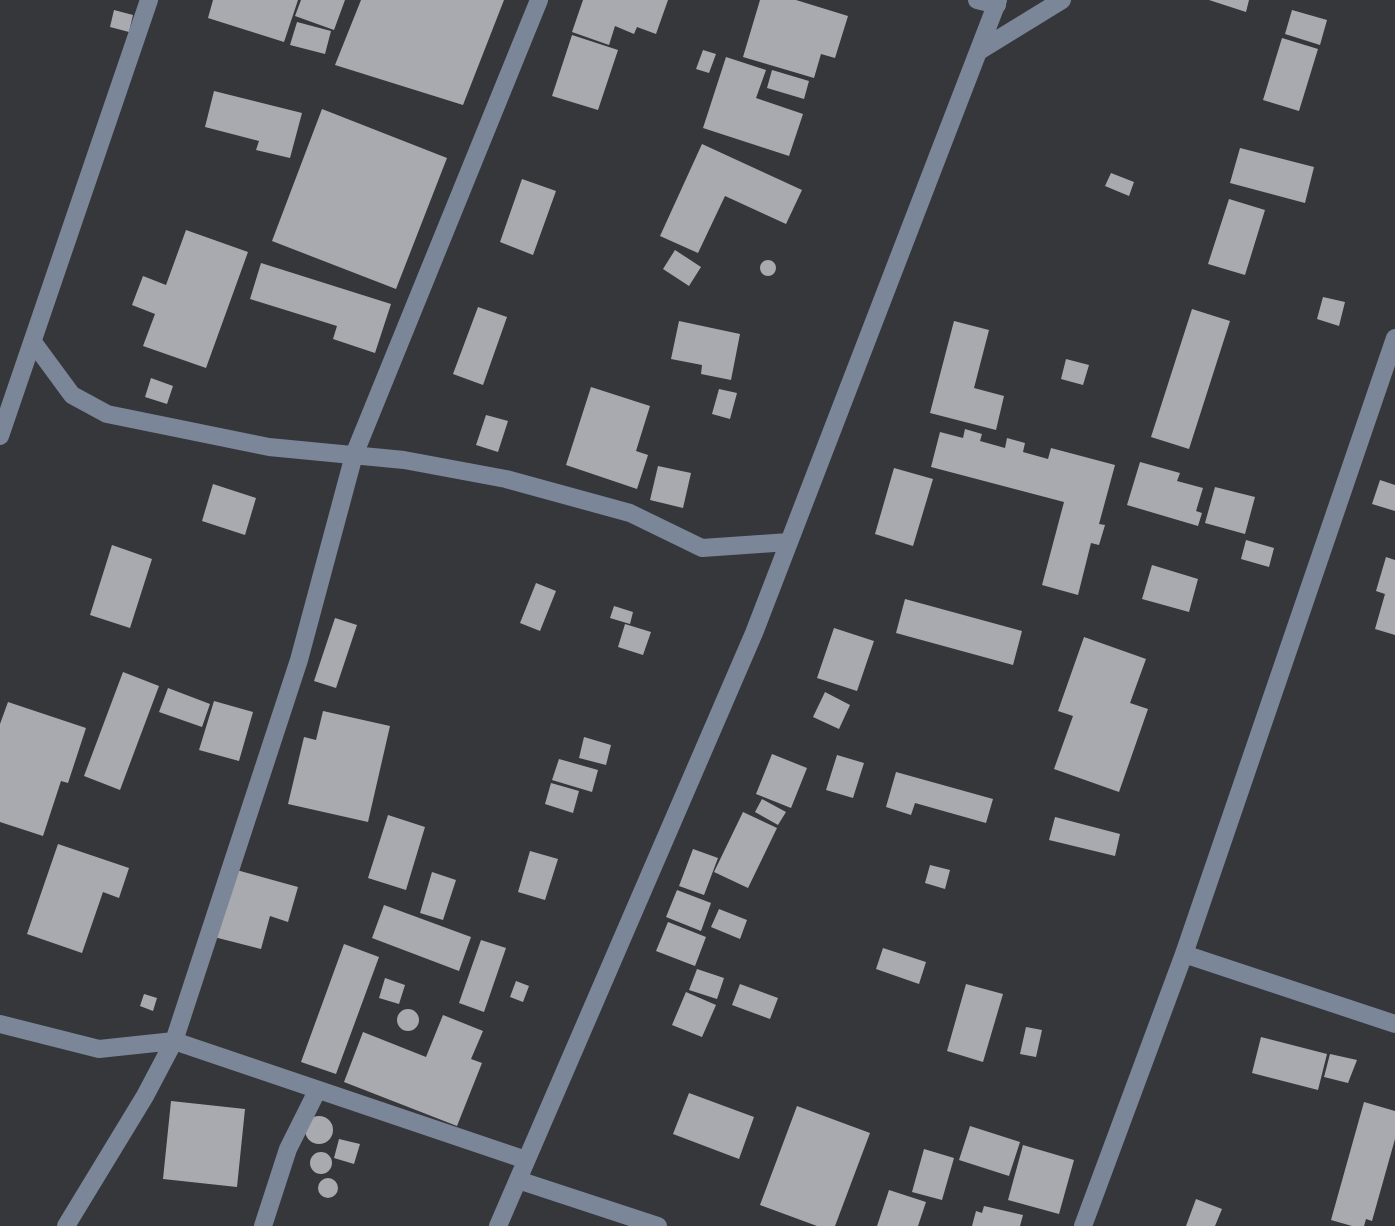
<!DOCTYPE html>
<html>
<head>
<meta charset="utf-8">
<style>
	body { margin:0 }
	canvas { display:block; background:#35373b }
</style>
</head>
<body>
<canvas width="1395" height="1226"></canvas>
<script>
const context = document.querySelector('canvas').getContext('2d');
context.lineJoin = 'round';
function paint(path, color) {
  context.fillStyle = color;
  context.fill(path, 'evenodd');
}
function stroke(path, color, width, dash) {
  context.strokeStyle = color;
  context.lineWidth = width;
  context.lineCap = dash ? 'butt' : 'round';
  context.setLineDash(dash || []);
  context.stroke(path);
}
paint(new Path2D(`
	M 213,0 L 298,0 L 284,42 L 208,18 Z
	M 301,0 L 345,0 L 334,30 L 295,16 Z
	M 361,0 L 504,0 L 463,105 L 335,65 Z
	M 583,0 L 668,0 L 656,34 L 637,27 L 634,34 L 615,26 L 609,45 L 572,32 Z
	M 760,0 L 796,0 L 848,16 L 835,58 L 821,54 L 814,78 L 743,57 Z
	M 1209,0 L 1249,0 L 1246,12 Z
	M 114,10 L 133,15 L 129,32 L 110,27 Z
	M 1292,10 L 1327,20 L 1320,45 L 1285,34 Z
	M 297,22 L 331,31 L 325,54 L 290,45 Z
	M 572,35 L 618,50 L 598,110 L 552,96 Z
	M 1282,38 L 1318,49 L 1299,111 L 1263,100 Z
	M 703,50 L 716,54 L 709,73 L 696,69 Z
	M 726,57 L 766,70 L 756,98 L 803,114 L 789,156 L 703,128 Z
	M 772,70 L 809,81 L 804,99 L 767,88 Z
	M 214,91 L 302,113 L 290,158 L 256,150 L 259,141 L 205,127 Z
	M 322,109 L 447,158 L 396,289 L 272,241 Z
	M 702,144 L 802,190 L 786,224 L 725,196 L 698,253 L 660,236 Z
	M 1240,148 L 1314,167 L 1305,203 L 1230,183 Z
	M 1111,173 L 1134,182 L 1129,196 L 1105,186 Z
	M 522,179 L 556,191 L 533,255 L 500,242 Z
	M 1229,199 L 1265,210 L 1245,275 L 1208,264 Z
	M 186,230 L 248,252 L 206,368 L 143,346 L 155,314 L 132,305 L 143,276 L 166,285 Z
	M 675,250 L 701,267 L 689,286 L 663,269 Z
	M760 268a8 8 0 1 1 16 0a8 8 0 1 1-16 0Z
	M 261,263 L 391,304 L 375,353 L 333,339 L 337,326 L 250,299 Z
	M 1323,297 L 1345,302 L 1339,326 L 1317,319 Z
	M 478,307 L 507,317 L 483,385 L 453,374 Z
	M 1192,309 L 1230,321 L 1189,449 L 1151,437 Z
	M 679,321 L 740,334 L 731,380 L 701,374 L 702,365 L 671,359 Z
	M 954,321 L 989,330 L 974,388 L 1004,396 L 996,430 L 930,413 Z
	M 1066,359 L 1089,365 L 1083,385 L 1061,379 Z
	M 151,378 L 173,386 L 167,404 L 145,397 Z
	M 591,387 L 650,406 L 636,451 L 648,455 L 637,489 L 566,465 Z
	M 719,389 L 737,393 L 730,419 L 712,414 Z
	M 486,415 L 508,421 L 498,452 L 476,445 Z
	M 965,429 L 982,434 L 980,441 L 1005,448 L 1007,438 L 1025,443 L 1023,452 L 1048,459 L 1051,448 L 1115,465 L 1099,524 L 1105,525 L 1099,545 L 1091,543 L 1078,595 L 1042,585 L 1064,502 L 931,467 L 940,432 L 963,438 Z
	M 1140,462 L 1180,473 L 1177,481 L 1203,488 L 1196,511 L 1202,513 L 1198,526 L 1127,505 Z
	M 658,466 L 691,473 L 683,508 L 650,500 Z
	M 894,468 L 933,479 L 913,546 L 875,534 Z
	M 1380,480 L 1395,485 L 1395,511 L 1372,504 Z
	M 213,484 L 256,498 L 245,535 L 202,521 Z
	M 1215,487 L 1255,497 L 1245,534 L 1205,523 Z
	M 1246,540 L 1274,548 L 1269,567 L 1241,559 Z
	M 112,545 L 152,559 L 130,628 L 90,615 Z
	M 1386,557 L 1395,560 L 1395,635 L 1375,629 L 1385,594 L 1376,591 Z
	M 1152,565 L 1198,579 L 1189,612 L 1142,599 Z
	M 536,583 L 556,591 L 540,631 L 520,623 Z
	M 905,599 L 1022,631 L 1013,665 L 896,633 Z
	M 614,606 L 633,612 L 630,624 L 610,618 Z
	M 335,618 L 357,625 L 336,688 L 314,681 Z
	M 625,624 L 651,632 L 643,655 L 618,647 Z
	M 834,628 L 874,641 L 857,691 L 817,678 Z
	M 1084,637 L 1146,659 L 1130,703 L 1148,709 L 1119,792 L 1054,769 L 1073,716 L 1058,711 Z
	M 123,672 L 159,686 L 120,790 L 84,776 Z
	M 168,688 L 210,704 L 202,727 L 159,712 Z
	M 825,692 L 850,705 L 839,729 L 813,717 Z
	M 214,701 L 253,712 L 239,761 L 199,750 Z
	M 8,702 L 86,728 L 68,783 L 61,781 L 43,836 L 0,822 L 0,724 Z
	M 323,711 L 390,726 L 368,822 L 288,804 L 304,737 L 316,740 Z
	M 584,737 L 611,745 L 606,765 L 579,758 Z
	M 772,754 L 807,768 L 791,808 L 756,794 Z
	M 837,755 L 864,763 L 853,798 L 826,790 Z
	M 559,759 L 598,770 L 592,792 L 552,780 Z
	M 896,772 L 993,799 L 986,823 L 915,803 L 911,815 L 886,807 Z
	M 551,783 L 579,791 L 573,813 L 545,804 Z
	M 762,799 L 786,812 L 778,825 L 755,812 Z
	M 743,812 L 777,828 L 748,888 L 714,872 Z
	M 388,815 L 425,827 L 406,890 L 368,878 Z
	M 1055,817 L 1120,834 L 1115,856 L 1049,840 Z
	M 58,844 L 129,868 L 119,898 L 103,892 L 82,953 L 27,934 Z
	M 693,849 L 718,858 L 704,895 L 679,886 Z
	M 530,851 L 558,859 L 545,900 L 518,892 Z
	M 930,865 L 950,870 L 945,889 L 925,883 Z
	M 233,869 L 298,887 L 288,922 L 270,916 L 261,949 L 214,937 Z
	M 432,872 L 456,880 L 443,920 L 420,913 Z
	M 677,890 L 711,903 L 701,931 L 666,917 Z
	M 384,905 L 471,937 L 459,971 L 372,938 Z
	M 719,909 L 747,920 L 740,939 L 711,927 Z
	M 668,922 L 706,937 L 695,966 L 656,951 Z
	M 481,940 L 506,948 L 484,1012 L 459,1003 Z
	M 344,944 L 379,957 L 336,1074 L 301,1062 Z
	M 883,948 L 926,962 L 919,984 L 876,969 Z
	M 697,969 L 724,978 L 717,999 L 689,990 Z
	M 385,978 L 405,985 L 399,1004 L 379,998 Z
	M 516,981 L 529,986 L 523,1002 L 510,997 Z
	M 740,984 L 778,998 L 770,1019 L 732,1005 Z
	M 966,984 L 1003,994 L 983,1062 L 947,1051 Z
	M 686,992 L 716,1005 L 702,1037 L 672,1025 Z
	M 144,994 L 157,998 L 153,1011 L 140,1006 Z
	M397 1020a11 11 0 1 1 22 0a11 11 0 1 1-22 0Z
	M 443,1015 L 483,1031 L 471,1059 L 482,1063 L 457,1126 L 344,1082 L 363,1032 L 426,1057 Z
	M 1026,1027 L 1042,1030 L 1036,1057 L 1020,1054 Z
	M 1261,1037 L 1327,1054 L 1318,1090 L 1252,1073 Z
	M 1330,1054 L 1357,1060 L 1348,1083 L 1324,1077 Z
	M 689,1093 L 754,1117 L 739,1159 L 673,1134 Z
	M 171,1101 L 245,1109 L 237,1187 L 163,1179 Z
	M 1364,1102 L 1395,1111 L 1395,1139 L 1372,1221 L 1366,1219 L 1364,1226 L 1352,1226 L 1331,1220 Z
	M 797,1106 L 870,1133 L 835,1226 L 817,1226 L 760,1205 Z
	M305 1130a14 14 0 1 1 28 0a14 14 0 1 1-28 0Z
	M 970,1126 L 1020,1142 L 1009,1176 L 959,1160 Z
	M 339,1139 L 360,1144 L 354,1164 L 334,1158 Z
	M 1023,1145 L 1074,1160 L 1059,1214 L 1008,1200 Z
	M 924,1149 L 954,1158 L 942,1200 L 912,1192 Z
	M310 1163a11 11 0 1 1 22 0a11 11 0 1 1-22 0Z
	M318 1188a10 10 0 1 1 20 0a10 10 0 1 1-20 0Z
	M 889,1190 L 926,1202 L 918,1226 L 877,1226 Z
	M 1196,1199 L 1222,1209 L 1215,1226 L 1186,1226 Z
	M 984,1206 L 1023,1215 L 1020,1226 L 972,1226 L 976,1211 L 982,1213 Z`), '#a8aaaf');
stroke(new Path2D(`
	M 977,0 L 997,5
	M 979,51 L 1062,0
	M 33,342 L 72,395 L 107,414 L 269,447 L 404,460 L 506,479 L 630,513 L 702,548 L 789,542
	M 0,436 L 149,0
	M 1184,954 L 1395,1024
	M 0,1024 L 99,1049 L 174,1041 L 526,1160
	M 518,1180 L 658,1226
	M 66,1226 L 145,1096 L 174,1041 L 299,660 L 354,455 L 539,0
	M 263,1226 L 288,1149 L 317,1091
	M 498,1226 L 754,633 L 998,0
	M 1083,1226 L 1184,954 L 1395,338`), '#7b8699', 18);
</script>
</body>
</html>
